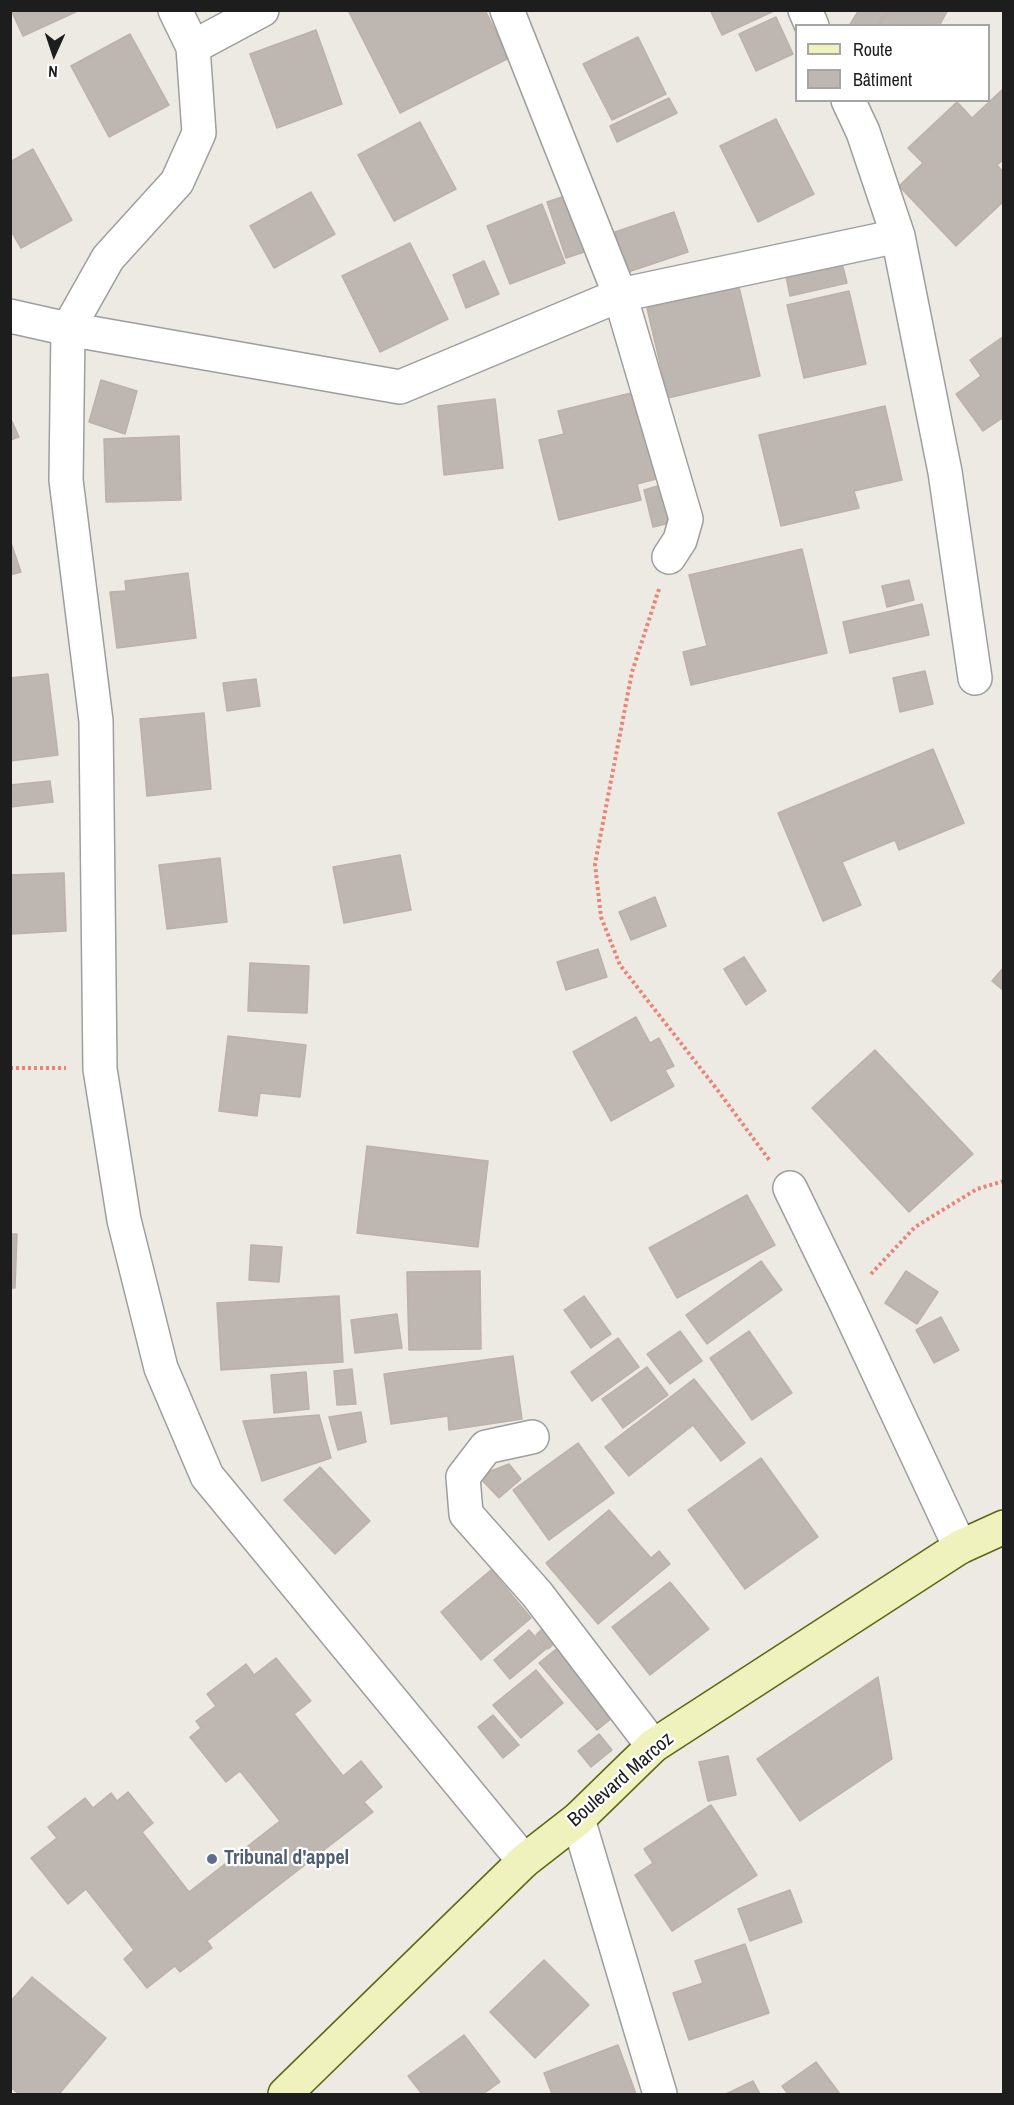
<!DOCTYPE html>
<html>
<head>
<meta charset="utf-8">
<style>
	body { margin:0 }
	#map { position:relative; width:1014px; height:2105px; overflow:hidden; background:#edeae4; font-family:"Archivo Narrow",sans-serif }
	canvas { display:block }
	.frame { position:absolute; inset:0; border:12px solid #1d1d1d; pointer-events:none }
	.legend { position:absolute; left:795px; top:24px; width:195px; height:78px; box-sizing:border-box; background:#fff; border:2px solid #a5a5a5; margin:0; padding:8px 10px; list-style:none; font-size:18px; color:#1d1d1d }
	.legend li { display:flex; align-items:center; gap:12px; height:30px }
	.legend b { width:30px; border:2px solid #a5a5a5 }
	.north { position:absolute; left:24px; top:24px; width:60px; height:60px; -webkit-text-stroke:4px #fff; paint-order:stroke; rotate:183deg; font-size:16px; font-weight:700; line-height:24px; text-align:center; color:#1d1d1d }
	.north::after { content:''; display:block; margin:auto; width:21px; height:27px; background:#1d1d1d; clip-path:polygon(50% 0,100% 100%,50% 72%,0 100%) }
</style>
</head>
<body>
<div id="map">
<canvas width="1014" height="2105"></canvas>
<div class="frame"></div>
<ul class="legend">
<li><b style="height:8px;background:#eff2bd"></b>Route</li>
<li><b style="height:16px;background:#bdb6b1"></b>Bâtiment</li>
</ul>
<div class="north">N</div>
</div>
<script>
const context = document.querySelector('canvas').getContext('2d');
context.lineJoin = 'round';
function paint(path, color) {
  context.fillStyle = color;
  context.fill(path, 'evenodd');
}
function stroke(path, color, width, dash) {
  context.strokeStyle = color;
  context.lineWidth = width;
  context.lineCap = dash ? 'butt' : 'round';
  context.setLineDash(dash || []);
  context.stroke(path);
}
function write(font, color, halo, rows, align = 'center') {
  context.font = font + ' "Archivo Narrow",sans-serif';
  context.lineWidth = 4.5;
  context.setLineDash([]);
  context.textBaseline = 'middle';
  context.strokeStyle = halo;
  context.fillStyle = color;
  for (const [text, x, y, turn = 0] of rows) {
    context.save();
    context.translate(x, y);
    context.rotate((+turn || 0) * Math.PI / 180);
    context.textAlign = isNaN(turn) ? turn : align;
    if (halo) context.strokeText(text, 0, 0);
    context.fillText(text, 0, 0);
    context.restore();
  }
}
const building = new Path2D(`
	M 11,10 L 80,10 L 23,36 Z
	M 348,10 L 485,10 L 509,58 L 400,113 Z
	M 710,10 L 773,10 L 774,11 L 722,35 Z
	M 859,10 L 887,10 L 877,26 L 849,26 Z
	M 889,10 L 948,10 L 939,26 L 879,26 Z
	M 776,17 L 793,54 L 756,71 L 739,34 Z
	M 316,30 L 342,104 L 277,128 L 250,54 Z
	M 130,34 L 169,105 L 109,137 L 71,66 Z
	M 638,37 L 666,94 L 612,120 L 583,64 Z
	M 1004,88 L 1004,159 L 997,165 L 1004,173 L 1004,201 L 956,246 L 899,186 L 923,163 L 908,148 L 957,102 L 972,118 Z
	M 669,98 L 677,113 L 617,142 L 610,126 Z
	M 776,119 L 814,194 L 758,222 L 720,146 Z
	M 420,122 L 456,189 L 394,221 L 358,155 Z
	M 33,149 L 72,220 L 21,248 L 10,229 L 10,162 Z
	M 311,192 L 335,234 L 274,268 L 250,226 Z
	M 571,194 L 590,250 L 566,258 L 547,202 Z
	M 542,204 L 565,263 L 510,284 L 487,226 Z
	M 674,212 L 688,252 L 628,272 L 615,232 Z
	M 410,243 L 448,319 L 380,352 L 342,276 Z
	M 484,261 L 499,294 L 466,308 L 453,275 Z
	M 842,263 L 847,283 L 790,296 L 786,276 Z
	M 739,287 L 760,376 L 668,398 L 647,308 Z
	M 849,291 L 866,364 L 804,378 L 787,305 Z
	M 1004,336 L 1004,417 L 983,431 L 956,394 L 981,376 L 970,360 Z
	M 101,380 L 137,391 L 125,434 L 89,422 Z
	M 635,392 L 656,479 L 637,484 L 641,500 L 559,520 L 539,440 L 564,434 L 558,411 Z
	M 495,399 L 503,468 L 444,475 L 438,406 Z
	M 885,406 L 902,480 L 854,491 L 859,508 L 781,526 L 759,435 Z
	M 10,417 L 19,437 L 10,440 Z
	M 179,436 L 181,500 L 106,502 L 104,439 Z
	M 661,485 L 670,523 L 653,527 L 644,490 Z
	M 10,540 L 21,572 L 10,575 Z
	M 802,549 L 827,653 L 691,685 L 683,652 L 707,646 L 689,575 Z
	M 188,573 L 196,638 L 117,648 L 110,592 L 126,591 L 125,581 Z
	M 909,580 L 914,600 L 887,607 L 882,586 Z
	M 922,604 L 929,635 L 850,653 L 843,622 Z
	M 925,671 L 933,704 L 900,712 L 893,678 Z
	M 48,674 L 58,755 L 10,761 L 10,678 Z
	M 256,679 L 260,706 L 227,711 L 223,683 Z
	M 204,713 L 211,789 L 147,796 L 140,719 Z
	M 933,749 L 964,823 L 899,850 L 895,840 L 842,862 L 861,905 L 823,921 L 778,813 Z
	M 50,781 L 53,802 L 10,807 L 10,785 Z
	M 400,855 L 411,910 L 344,923 L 333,867 Z
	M 220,858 L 227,922 L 167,929 L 159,865 Z
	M 64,873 L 66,931 L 10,934 L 10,875 Z
	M 655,897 L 666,926 L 631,940 L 619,912 Z
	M 598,949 L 607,977 L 566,990 L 557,962 Z
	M 744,957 L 766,991 L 746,1005 L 724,969 Z
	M 250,963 L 309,966 L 307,1013 L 248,1011 Z
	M 1004,967 L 1004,991 L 992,981 Z
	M 636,1017 L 650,1043 L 659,1038 L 674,1066 L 665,1070 L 674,1086 L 611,1121 L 573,1052 Z
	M 228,1036 L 306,1045 L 300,1097 L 260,1093 L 257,1116 L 219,1111 Z
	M 875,1050 L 973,1154 L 909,1212 L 812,1108 Z
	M 367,1146 L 488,1161 L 478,1247 L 357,1233 Z
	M 747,1195 L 775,1245 L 677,1298 L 649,1248 Z
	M 10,1234 L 17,1234 L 15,1288 L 10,1288 Z
	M 251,1245 L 282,1247 L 279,1282 L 249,1280 Z
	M 761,1261 L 782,1290 L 707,1344 L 686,1315 Z
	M 480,1271 L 481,1349 L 409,1350 L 407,1272 Z
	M 906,1271 L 938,1292 L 917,1324 L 885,1303 Z
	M 339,1296 L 343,1362 L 221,1370 L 217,1303 Z
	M 584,1296 L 611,1334 L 591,1348 L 564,1310 Z
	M 397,1314 L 402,1348 L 355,1353 L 351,1320 Z
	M 941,1317 L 959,1350 L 934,1363 L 916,1330 Z
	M 680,1331 L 702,1361 L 670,1384 L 647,1354 Z
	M 749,1331 L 792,1393 L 752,1420 L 710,1358 Z
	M 618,1338 L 639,1367 L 592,1401 L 571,1372 Z
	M 513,1356 L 522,1419 L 449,1430 L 448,1416 L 391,1424 L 384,1374 Z
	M 647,1367 L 668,1395 L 623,1428 L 602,1399 Z
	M 352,1369 L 356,1404 L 337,1405 L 334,1371 Z
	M 306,1372 L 309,1409 L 274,1413 L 271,1375 Z
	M 694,1379 L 745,1443 L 721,1461 L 693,1425 L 629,1476 L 605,1447 Z
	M 361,1412 L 366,1442 L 338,1450 L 329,1417 Z
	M 319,1415 L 331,1458 L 262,1481 L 243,1421 Z
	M 578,1443 L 614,1493 L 549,1540 L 513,1490 Z
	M 761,1458 L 818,1537 L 745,1589 L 688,1510 Z
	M 509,1464 L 521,1479 L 499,1498 L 478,1476 Z
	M 320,1467 L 370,1521 L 335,1554 L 284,1500 Z
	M 609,1510 L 651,1558 L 659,1551 L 670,1564 L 598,1624 L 546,1563 Z
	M 491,1570 L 531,1618 L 481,1660 L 441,1612 Z
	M 670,1582 L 709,1629 L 650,1675 L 612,1627 Z
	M 548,1623 L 561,1638 L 548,1649 L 536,1635 Z
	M 529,1630 L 546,1649 L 510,1679 L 494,1660 Z
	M 565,1642 L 622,1710 L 597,1730 L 539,1663 Z
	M 276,1658 L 311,1701 L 294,1714 L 343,1776 L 361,1761 L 382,1787 L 364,1802 L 373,1812 L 207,1941 L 212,1948 L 180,1972 L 175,1966 L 147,1988 L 124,1959 L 134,1950 L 86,1889 L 68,1904 L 31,1858 L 57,1838 L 48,1827 L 85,1798 L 93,1808 L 111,1793 L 117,1801 L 128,1792 L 153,1823 L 142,1832 L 189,1892 L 280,1821 L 240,1771 L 226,1782 L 190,1737 L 201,1728 L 196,1721 L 216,1706 L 207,1694 L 246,1664 L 254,1675 Z
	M 536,1670 L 563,1703 L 521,1738 L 493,1705 Z
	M 878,1677 L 892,1759 L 800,1821 L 757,1759 Z
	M 493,1715 L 519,1745 L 503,1758 L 478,1727 Z
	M 599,1734 L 612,1750 L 591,1767 L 578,1751 Z
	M 728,1756 L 736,1795 L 708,1801 L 699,1762 Z
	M 711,1805 L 757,1875 L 672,1931 L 635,1875 L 653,1863 L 644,1849 Z
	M 790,1890 L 802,1922 L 750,1941 L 738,1909 Z
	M 745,1944 L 769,2013 L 689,2040 L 673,1993 L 703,1983 L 695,1961 Z
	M 544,1960 L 589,2005 L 535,2058 L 490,2012 Z
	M 32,1977 L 106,2038 L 59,2094 L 19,2094 L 10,2087 L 10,2002 Z
	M 464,2035 L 500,2082 L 483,2094 L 422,2094 L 408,2076 Z
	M 618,2045 L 636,2094 L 552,2094 L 544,2073 Z
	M 816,2062 L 840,2094 L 788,2094 L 782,2086 Z
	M 753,2081 L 760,2094 L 726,2094 Z`);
paint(building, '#bdb6b1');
stroke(building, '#bdb1a8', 1.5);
const street = new Path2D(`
	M 175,10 L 193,47 L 199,133 L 177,182 L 108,258 L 68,329 L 66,480 L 96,721 L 100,1069 L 124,1220 L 161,1368 L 207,1476 L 524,1861
	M 507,10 L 620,295 L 686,519 L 680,540 L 669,557
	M 805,10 L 812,26
	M 193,47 L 262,10
	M 848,100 L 863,132 L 898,236 L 945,472 L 975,678
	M 10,316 L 68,329 L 400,387 L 620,295 L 898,236
	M 790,1188 L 845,1301 L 960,1547
	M 532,1437 L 486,1447 L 463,1477 L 466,1514 L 537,1594 L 653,1746
	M 578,1819 L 660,2094`);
const secondary = new Path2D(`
	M 285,2094 L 524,1861 L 578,1819 L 653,1746 L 960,1547 L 1004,1527`);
stroke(street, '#9e9e9e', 36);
stroke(secondary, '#5d6711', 36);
stroke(new Path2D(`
	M 659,589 L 632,672 L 595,864 L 601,917 L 620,965 L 719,1092 L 770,1161
	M 10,1068 L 66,1068
	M 871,1274 L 915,1227 L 977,1189 L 1004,1181`), '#e98578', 4, [3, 3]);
stroke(street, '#fff', 33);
stroke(secondary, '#eff2bd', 33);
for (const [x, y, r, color] of [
	[212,1859,6,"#5c6f8a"]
]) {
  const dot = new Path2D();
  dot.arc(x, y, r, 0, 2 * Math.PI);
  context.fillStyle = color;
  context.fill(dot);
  stroke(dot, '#fff', 2);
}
write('20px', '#1d1d1d', '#fff', [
	["Boulevard Marcoz",621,1780,-41]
]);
write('bold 20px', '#4e5e75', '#fff', [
	["Tribunal d'appel",224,1859]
], 'left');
</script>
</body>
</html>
